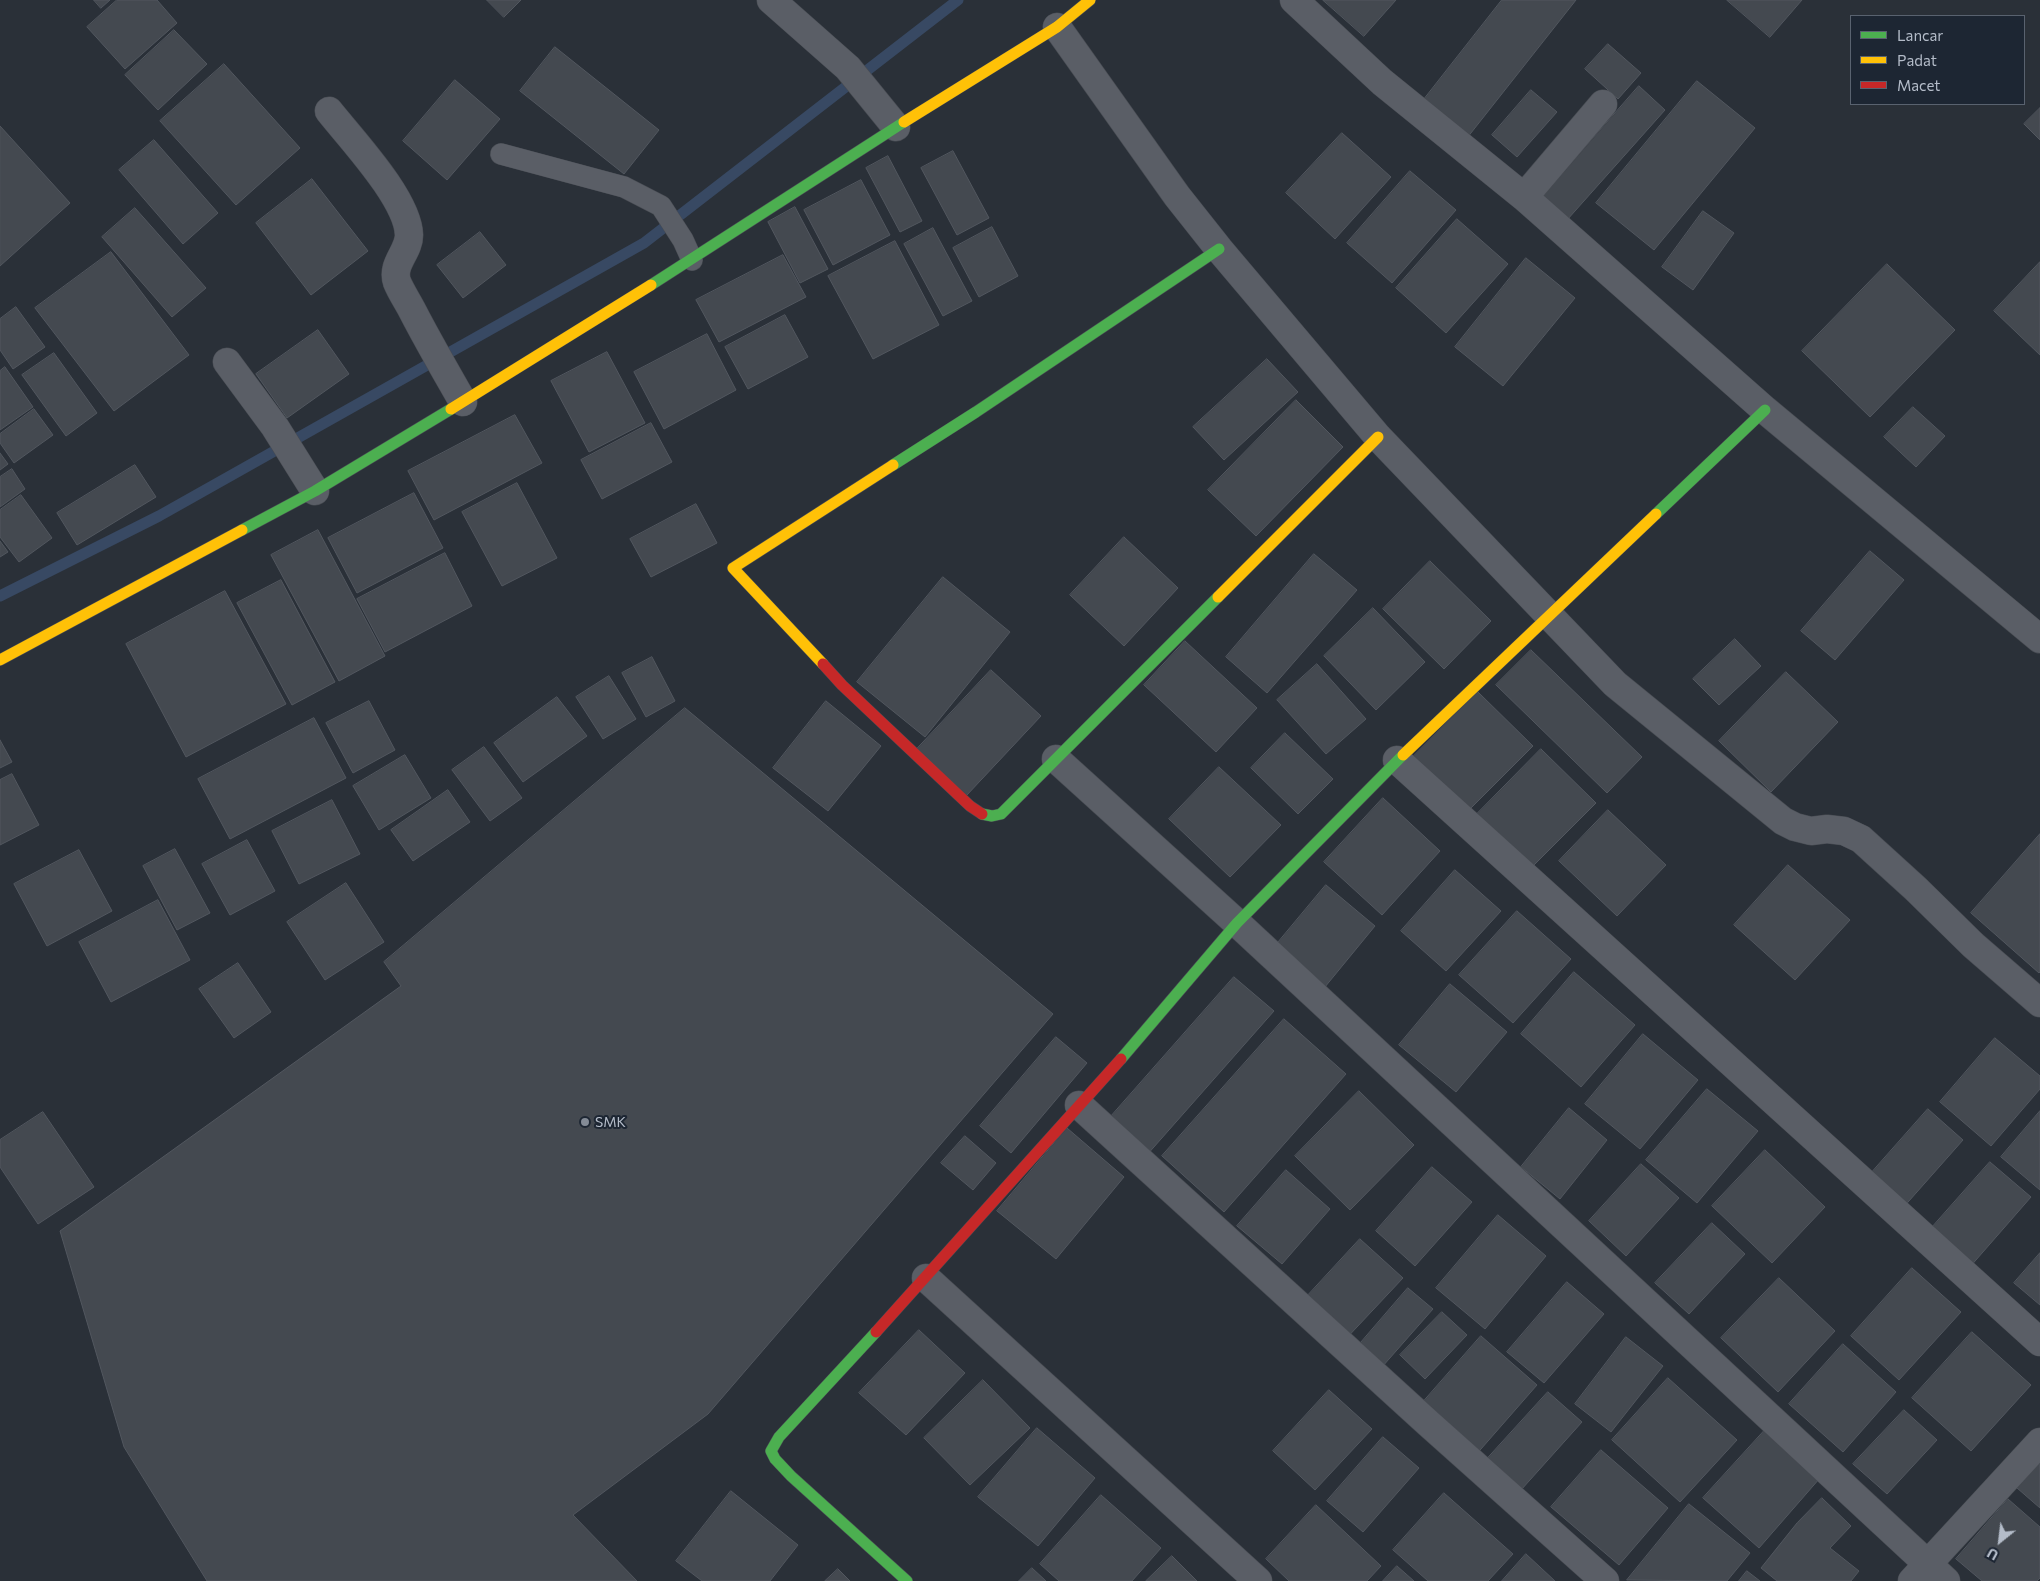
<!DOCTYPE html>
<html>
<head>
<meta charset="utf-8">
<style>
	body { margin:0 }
	#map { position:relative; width:2040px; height:1581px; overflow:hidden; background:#2a3038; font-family:Commissioner,sans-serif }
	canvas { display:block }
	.legend { position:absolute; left:1850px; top:15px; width:175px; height:90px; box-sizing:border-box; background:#1d2633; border:1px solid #59626f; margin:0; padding:6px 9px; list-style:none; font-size:15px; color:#b4bcc9 }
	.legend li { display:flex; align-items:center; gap:10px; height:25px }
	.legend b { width:25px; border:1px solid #59626f }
	.north { position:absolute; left:1975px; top:1516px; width:50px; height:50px; -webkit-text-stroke:4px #1d2633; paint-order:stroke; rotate:209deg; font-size:14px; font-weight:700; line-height:20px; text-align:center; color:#b4bcc9 }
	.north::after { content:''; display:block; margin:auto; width:18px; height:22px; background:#b4bcc9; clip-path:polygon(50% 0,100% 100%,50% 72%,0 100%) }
</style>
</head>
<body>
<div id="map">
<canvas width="2040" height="1581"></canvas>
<ul class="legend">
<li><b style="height:6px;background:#4caf50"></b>Lancar</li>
<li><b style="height:6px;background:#ffc107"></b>Padat</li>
<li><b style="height:6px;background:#c62828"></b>Macet</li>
</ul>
<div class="north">U</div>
</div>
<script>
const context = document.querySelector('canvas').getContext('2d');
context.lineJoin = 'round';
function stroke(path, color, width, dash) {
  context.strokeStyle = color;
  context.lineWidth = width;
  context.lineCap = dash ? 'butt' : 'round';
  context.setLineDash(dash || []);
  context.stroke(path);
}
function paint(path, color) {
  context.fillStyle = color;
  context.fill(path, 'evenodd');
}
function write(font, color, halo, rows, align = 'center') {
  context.font = font + ' Commissioner,sans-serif';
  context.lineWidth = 4;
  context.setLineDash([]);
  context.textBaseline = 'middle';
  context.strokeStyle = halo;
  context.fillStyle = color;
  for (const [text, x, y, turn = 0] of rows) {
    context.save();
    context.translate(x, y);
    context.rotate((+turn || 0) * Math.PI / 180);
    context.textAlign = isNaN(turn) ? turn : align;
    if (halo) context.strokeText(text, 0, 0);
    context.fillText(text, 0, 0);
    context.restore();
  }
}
stroke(new Path2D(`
	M 0,596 L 159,516 L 644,243 L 958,0`), '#384963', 11);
const building = new Path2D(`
	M 94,0 L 110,0 L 101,8 Z
	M 117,0 L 157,0 L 177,23 L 125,69 L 87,27 Z
	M 487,0 L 521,0 L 504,17 Z
	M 1323,0 L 1396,0 L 1364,36 Z
	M 1502,0 L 1576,0 L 1467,138 L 1422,102 Z
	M 1727,0 L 1802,0 L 1770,37 Z
	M 174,30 L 207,64 L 158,110 L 125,75 Z
	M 1608,44 L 1641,73 L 1618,99 L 1585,69 Z
	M 555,47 L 659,130 L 624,174 L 520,91 Z
	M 224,64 L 300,148 L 236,205 L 160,121 Z
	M 455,80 L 500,119 L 447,180 L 403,141 Z
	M 1697,81 L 1755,128 L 1654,250 L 1596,203 Z
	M 1639,86 L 1665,110 L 1567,220 L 1541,198 Z
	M 1531,90 L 1557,112 L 1517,157 L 1492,135 Z
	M 2040,108 L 2040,140 L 2024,124 Z
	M 0,126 L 70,203 L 0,266 Z
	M 1342,133 L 1391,177 L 1335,239 L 1286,193 Z
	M 154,140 L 218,213 L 183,244 L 119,170 Z
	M 953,151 L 989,218 L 957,235 L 921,168 Z
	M 888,156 L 922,221 L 900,232 L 866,168 Z
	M 1410,171 L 1456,210 L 1392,283 L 1347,243 Z
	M 312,179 L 368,251 L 311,295 L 256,223 Z
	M 861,180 L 890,235 L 833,265 L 804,210 Z
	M 795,207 L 828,269 L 800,283 L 768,222 Z
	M 135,208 L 206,288 L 172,317 L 102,237 Z
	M 1703,211 L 1734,233 L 1693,290 L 1662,267 Z
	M 1457,219 L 1508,264 L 1446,333 L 1396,288 Z
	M 992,227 L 1018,276 L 979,297 L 953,248 Z
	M 933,228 L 972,301 L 943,316 L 904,244 Z
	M 480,232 L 506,265 L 463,298 L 437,265 Z
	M 895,241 L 939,325 L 873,359 L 828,276 Z
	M 111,252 L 189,355 L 114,411 L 35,308 Z
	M 783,255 L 806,297 L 719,342 L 696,300 Z
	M 1526,258 L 1575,298 L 1503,386 L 1455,347 Z
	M 2040,262 L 2040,355 L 1994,311 Z
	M 1887,264 L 1955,330 L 1870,417 L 1802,351 Z
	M 16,307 L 45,347 L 13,369 L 0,350 L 0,319 Z
	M 785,315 L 808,357 L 748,389 L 725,347 Z
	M 318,330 L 349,374 L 287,418 L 256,374 Z
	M 707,334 L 736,390 L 664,429 L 634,372 Z
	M 607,352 L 645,423 L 589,452 L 551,381 Z
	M 54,353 L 97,413 L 66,436 L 22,375 Z
	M 1267,359 L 1298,392 L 1224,460 L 1193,427 Z
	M 5,367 L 33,407 L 0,430 L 0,371 Z
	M 1296,400 L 1343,447 L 1256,536 L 1208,490 Z
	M 1913,407 L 1945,436 L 1916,467 L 1884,437 Z
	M 34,409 L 53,435 L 14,463 L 0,443 L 0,434 Z
	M 515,415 L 542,463 L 434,520 L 408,471 Z
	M 651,423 L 672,462 L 602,499 L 581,460 Z
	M 0,453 L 8,464 L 0,470 Z
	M 135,465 L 156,497 L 77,545 L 57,513 Z
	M 12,469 L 25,489 L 0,507 L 0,477 Z
	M 517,483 L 557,558 L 502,586 L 462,512 Z
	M 414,493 L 443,548 L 357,593 L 328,538 Z
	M 21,495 L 52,538 L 19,562 L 0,537 L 0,510 Z
	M 696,504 L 717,543 L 651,577 L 630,539 Z
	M 318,530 L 385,656 L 339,681 L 271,555 Z
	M 1124,537 L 1178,588 L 1124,646 L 1070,595 Z
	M 0,541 L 8,552 L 0,557 Z
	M 1870,551 L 1904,580 L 1835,660 L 1801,631 Z
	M 445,553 L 472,606 L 385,652 L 357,599 Z
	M 1314,554 L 1357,590 L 1267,693 L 1226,657 Z
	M 1430,561 L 1491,621 L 1444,669 L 1383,609 Z
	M 943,577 L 1010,632 L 925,737 L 857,682 Z
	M 281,580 L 335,682 L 292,705 L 237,603 Z
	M 225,591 L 286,704 L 186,757 L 126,644 Z
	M 1373,608 L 1425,662 L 1376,710 L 1324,656 Z
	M 1735,639 L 1761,666 L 1719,705 L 1693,679 Z
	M 1185,641 L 1257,708 L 1216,752 L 1144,685 Z
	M 1531,650 L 1642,757 L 1607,793 L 1496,685 Z
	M 652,657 L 675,701 L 646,717 L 622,673 Z
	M 1317,664 L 1366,719 L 1326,754 L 1277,700 Z
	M 991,670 L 1041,716 L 966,796 L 916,750 Z
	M 1786,672 L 1838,722 L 1771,792 L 1719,741 Z
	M 609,676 L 636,719 L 603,739 L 576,697 Z
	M 1478,692 L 1533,746 L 1465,814 L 1410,760 Z
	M 557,697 L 587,736 L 523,782 L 494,743 Z
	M 369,701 L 395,750 L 353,773 L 326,723 Z
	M 826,701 L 881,746 L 828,811 L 773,768 Z
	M 685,708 L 1053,1014 L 708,1414 L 573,1515 L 637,1581 L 207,1581 L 124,1447 L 60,1231 L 401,986 L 384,962 Z
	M 314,718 L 346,778 L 230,839 L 198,779 Z
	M 1285,733 L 1333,779 L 1298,814 L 1251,768 Z
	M 0,740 L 12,762 L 0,768 Z
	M 484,747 L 522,798 L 490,821 L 452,770 Z
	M 1541,749 L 1596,803 L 1531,868 L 1476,815 Z
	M 405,755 L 431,798 L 379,830 L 353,786 Z
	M 1219,767 L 1281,825 L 1230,877 L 1169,819 Z
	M 12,774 L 39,825 L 0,845 L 0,780 Z
	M 448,790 L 470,822 L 413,861 L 391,830 Z
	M 1383,798 L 1440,851 L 1382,915 L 1324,862 Z
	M 332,800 L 360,854 L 299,884 L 272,831 Z
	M 1608,810 L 1666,865 L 1617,916 L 1559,861 Z
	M 2040,834 L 2040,972 L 2039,973 L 1971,913 Z
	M 247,840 L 275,891 L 230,915 L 202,864 Z
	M 175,849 L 210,913 L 177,930 L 143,866 Z
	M 79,850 L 112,911 L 47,946 L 14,884 Z
	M 1788,865 L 1850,920 L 1795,980 L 1734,925 Z
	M 1455,870 L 1501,911 L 1446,971 L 1401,931 Z
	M 346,883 L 384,942 L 325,980 L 287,922 Z
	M 1326,885 L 1375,926 L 1320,993 L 1271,951 Z
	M 158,900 L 190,960 L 111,1002 L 79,942 Z
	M 1517,911 L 1571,959 L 1513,1023 L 1459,975 Z
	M 238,963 L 271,1012 L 234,1038 L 199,989 Z
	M 1574,972 L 1635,1025 L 1581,1087 L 1521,1034 Z
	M 1234,977 L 1274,1011 L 1146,1156 L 1107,1121 Z
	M 1450,984 L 1507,1032 L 1456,1092 L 1399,1045 Z
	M 1284,1019 L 1346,1074 L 1224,1212 L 1162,1156 Z
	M 1643,1034 L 1698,1080 L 1640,1149 L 1585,1104 Z
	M 1056,1037 L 1087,1063 L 1011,1153 L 980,1126 Z
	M 1995,1038 L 2040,1076 L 2040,1089 L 1991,1146 L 1940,1102 Z
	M 1707,1089 L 1758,1131 L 1697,1203 L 1646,1160 Z
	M 1359,1091 L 1414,1145 L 1350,1210 L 1295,1156 Z
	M 1569,1108 L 1607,1140 L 1560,1199 L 1521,1167 Z
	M 1928,1109 L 1963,1140 L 1901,1210 L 1866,1179 Z
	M 2040,1111 L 2040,1190 L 2001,1157 Z
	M 43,1112 L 94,1187 L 38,1224 L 0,1167 L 0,1140 Z
	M 1067,1128 L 1124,1177 L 1056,1259 L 997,1211 Z
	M 965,1136 L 996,1163 L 973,1190 L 941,1163 Z
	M 1765,1150 L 1825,1207 L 1772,1263 L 1712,1206 Z
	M 1990,1162 L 2031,1197 L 1969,1268 L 1928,1232 Z
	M 1641,1164 L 1679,1198 L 1626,1256 L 1589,1221 Z
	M 1432,1167 L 1472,1202 L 1415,1266 L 1376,1231 Z
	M 1286,1170 L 1330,1209 L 1282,1264 L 1237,1226 Z
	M 1498,1215 L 1546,1256 L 1485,1329 L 1436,1288 Z
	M 1712,1223 L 1745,1254 L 1689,1314 L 1655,1283 Z
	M 1360,1239 L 1403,1278 L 1342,1343 L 1300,1304 Z
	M 2040,1253 L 2040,1305 L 2014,1283 Z
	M 1912,1268 L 1961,1312 L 1899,1380 L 1851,1336 Z
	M 1779,1278 L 1835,1331 L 1778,1392 L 1721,1338 Z
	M 1567,1282 L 1604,1314 L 1544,1383 L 1507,1352 Z
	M 1408,1288 L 1433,1309 L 1382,1367 L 1358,1346 Z
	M 1442,1312 L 1467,1335 L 1425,1379 L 1400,1355 Z
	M 919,1330 L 965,1373 L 906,1435 L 859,1393 Z
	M 1972,1332 L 2031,1385 L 1971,1451 L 1912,1398 Z
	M 1481,1336 L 1537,1385 L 1474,1457 L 1417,1409 Z
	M 1626,1337 L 1663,1366 L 1611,1432 L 1575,1404 Z
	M 1843,1344 L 1896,1392 L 1843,1452 L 1789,1404 Z
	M 1668,1378 L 1737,1440 L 1680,1502 L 1612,1440 Z
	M 983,1380 L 1030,1428 L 970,1485 L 924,1438 Z
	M 1329,1390 L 1372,1429 L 1315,1490 L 1273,1451 Z
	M 1548,1392 L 1582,1422 L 1521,1490 L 1487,1459 Z
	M 1904,1410 L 1937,1440 L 1887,1494 L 1853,1464 Z
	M 1037,1428 L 1095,1478 L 1038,1546 L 978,1497 Z
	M 1765,1430 L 1820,1478 L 1759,1548 L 1703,1498 Z
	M 1383,1437 L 1419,1468 L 1363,1532 L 1327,1501 Z
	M 1601,1450 L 1668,1508 L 1619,1565 L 1551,1507 Z
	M 2040,1461 L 2040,1508 L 2017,1488 Z
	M 731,1491 L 798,1545 L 770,1581 L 702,1581 L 676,1561 Z
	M 1444,1493 L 1513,1554 L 1488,1581 L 1428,1581 L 1393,1550 Z
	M 1101,1495 L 1161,1548 L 1132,1581 L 1059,1581 L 1040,1564 Z
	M 1822,1498 L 1851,1526 L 1830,1548 L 1859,1571 L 1851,1581 L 1777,1581 L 1761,1568 L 1797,1523 Z
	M 2008,1499 L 2040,1527 L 2040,1578 L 2037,1581 L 1982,1581 L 1956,1559 Z
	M 1689,1504 L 1750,1553 L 1727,1581 L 1627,1580 Z
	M 1316,1505 L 1381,1566 L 1367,1581 L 1289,1581 L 1266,1559 Z
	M 1526,1554 L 1555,1581 L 1502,1581 Z
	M 1172,1556 L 1197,1581 L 1146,1581 Z
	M 1397,1566 L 1414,1581 L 1383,1581 Z
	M 1032,1568 L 1046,1581 L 1019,1581 Z
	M 838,1569 L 850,1581 L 825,1581 Z
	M 1747,1571 L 1760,1581 L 1739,1581 Z`);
paint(building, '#444950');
stroke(building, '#52575f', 1);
const lane = new Path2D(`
	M 501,154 L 624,187 L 661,206 L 683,240 L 692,260`);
const street = new Path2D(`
	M 771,0 L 848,68 L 896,127
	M 1294,0 L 1382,82 L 1524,197 L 1765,410 L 2040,639
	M 1057,27 L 1177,196 L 1219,249 L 1356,411 L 1378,437 L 1615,684 L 1783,821 L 1795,827 L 1811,831 L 1827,829 L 1844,831 L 1861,839 L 1916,889 L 1973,945 L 2040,1003
	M 329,111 C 352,140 408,199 409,235 C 409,252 391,264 397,282 C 401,292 408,302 413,312 C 429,343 446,372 463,402
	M 1524,197 L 1603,104
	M 227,362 L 275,427 L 315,491
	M 1056,759 L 1237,923 L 1946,1581
	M 1397,760 L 2040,1342
	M 1079,1105 L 1428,1423 L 1605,1581
	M 926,1278 L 1258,1581
	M 1912,1581 L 2040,1442`);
const fast = new Path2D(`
	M 651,285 L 904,122
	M 893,465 L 976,412 L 1219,249
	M 1656,514 L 1765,410
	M 242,530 L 315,491 L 451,409
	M 982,814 L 992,816 L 1001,814 L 1218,597
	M 1121,1059 L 1237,923 L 1403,755
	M 876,1332 L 779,1437 L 771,1451 L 775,1459 L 791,1476 L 907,1581`);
const slow = new Path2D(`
	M 904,122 L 1057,27 L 1090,0
	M 451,409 L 651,285
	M 1218,597 L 1378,437
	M 0,660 L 242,530
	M 823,664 L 733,568 L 893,465
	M 1403,755 L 1656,514`);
const jam = new Path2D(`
	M 823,664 L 842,685 L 970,806 L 982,814
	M 876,1332 L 1121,1059`);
stroke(lane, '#484c53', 22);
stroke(street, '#484c53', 29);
stroke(fast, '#484c53', 12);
stroke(slow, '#484c53', 12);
stroke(jam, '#484c53', 12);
stroke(lane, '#5a5e66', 21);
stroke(street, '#5a5e66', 28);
stroke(fast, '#4caf50', 11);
stroke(slow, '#ffc107', 11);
stroke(jam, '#c62828', 11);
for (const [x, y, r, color] of [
	[585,1122,5,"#848b96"]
]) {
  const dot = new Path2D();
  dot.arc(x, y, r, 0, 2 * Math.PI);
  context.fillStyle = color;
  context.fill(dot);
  stroke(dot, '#1d2633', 2);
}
write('14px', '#b4bcc9', '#1d2633', [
	["SMK",595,1122]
], 'left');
</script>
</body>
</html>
